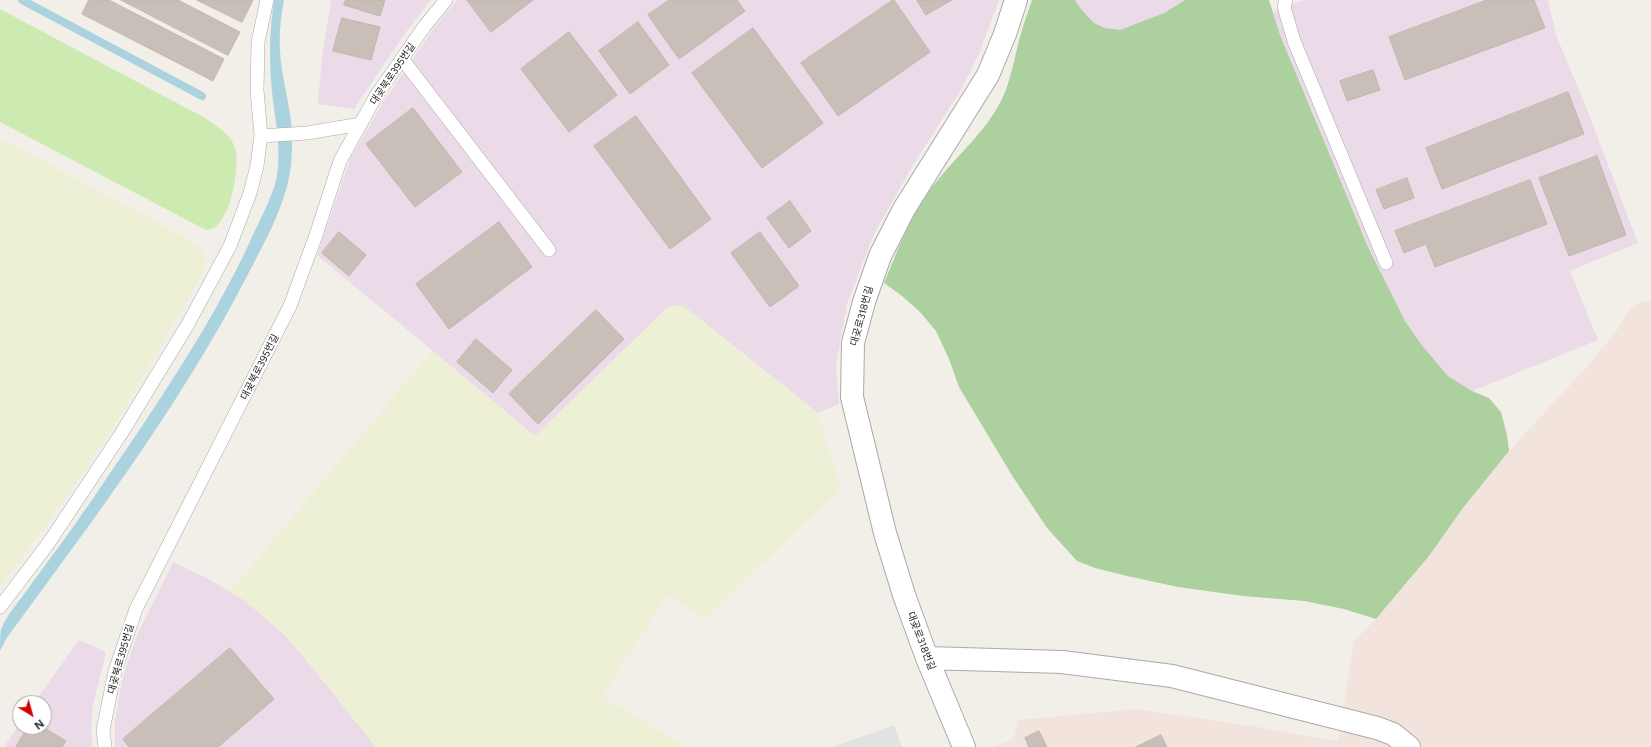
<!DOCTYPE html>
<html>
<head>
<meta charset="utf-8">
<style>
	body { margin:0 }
	#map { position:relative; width:1651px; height:747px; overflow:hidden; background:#f2efe9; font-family:Figtree,sans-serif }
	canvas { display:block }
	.north { position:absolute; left:12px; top:695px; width:40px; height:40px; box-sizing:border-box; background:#fff; border:1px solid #a7a7a7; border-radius:50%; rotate:143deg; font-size:11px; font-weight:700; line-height:16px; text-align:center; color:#222 }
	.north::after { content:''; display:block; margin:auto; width:14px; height:18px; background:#d40000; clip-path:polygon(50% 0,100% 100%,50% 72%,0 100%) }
</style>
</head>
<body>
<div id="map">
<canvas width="1651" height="747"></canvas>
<div class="north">N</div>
</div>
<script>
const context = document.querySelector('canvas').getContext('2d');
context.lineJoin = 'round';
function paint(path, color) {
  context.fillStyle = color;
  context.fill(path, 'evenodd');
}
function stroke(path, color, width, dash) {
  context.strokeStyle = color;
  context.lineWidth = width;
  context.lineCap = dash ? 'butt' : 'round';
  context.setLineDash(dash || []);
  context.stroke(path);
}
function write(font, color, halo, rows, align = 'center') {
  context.font = font + ' Figtree,"Noto Sans KR",sans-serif';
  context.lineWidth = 3.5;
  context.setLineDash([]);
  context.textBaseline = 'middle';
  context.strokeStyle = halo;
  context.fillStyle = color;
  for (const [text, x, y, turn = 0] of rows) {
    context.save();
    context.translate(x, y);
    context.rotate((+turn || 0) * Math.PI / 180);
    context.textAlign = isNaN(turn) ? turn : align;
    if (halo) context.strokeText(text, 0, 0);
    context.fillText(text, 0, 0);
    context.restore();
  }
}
paint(new Path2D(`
	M 331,0 L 431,0 L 406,32 L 354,109 L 318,104 L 322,56 Z
	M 457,0 L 999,0 L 979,54 L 962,88 L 913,165 L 874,234 L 847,304 L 836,365 L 839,404 L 818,413 L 691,312 L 680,305 L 668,307 L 535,436 L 317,255 L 350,159 L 382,104 L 434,28 Z
	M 1075,0 L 1185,0 L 1164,13 L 1120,31 L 1105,28 L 1094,23 L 1081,9 Z
	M 1304,0 L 1548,0 L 1556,35 L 1586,107 L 1638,243 L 1570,271 L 1598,340 L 1472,391 L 1448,376 L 1421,344 L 1405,321 L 1392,296 L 1368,247 L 1280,35 L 1273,12 Z
	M 173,562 L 209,579 L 244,600 L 284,634 L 312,667 L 376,747 L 115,747 L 115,719 L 124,672 L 138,633 Z
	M 79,640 L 106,652 L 93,705 L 91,733 L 93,747 L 4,747 L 20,723 L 20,727 L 44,727 L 44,703 L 34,703 Z`), '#ebdbe8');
paint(new Path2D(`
	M 1651,301 L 1651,747 L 993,747 L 1013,740 L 1018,720 L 1136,709 L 1252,726 L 1338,741 L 1354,641 L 1376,619 L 1398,594 L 1429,556 L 1463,508 L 1509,451 L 1585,369 L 1618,329 L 1631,307 L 1642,302 Z`), '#f3e3dd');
paint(new Path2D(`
	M 0,138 L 179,234 L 197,246 L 206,255 L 204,269 L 191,294 L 114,426 L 71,490 L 0,588 Z
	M 680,305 L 691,312 L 818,413 L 841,489 L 705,619 L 668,595 L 602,696 L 686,747 L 376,747 L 312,667 L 284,634 L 244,600 L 230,592 L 432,351 L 535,436 L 668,307 Z`), '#eef0d5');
paint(new Path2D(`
	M 0,9 L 205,118 C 216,126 229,133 234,145 C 242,161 231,217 215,227 C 213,229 209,229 206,230 L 0,122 Z`), '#cdebb0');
paint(new Path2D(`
	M 1032,0 L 1075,0 L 1081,9 L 1094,23 L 1105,28 L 1120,30 L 1164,13 L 1185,0 L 1269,0 L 1280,35 L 1368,247 L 1405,321 L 1421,344 L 1448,376 L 1472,391 L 1489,398 L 1501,412 L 1507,435 L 1509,451 L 1463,508 L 1429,556 L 1376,619 L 1344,609 L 1304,601 L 1243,596 L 1178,587 L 1127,576 L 1095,568 L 1077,561 L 1047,528 L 1013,477 L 959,387 L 949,359 L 936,331 L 920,312 L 902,296 L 884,283 C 898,250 910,215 933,186 C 955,157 984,134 1001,101 C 1011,81 1014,59 1020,37 C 1023,25 1028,12 1032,0 Z`), '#add19e');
paint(new Path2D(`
	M 894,725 L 902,747 L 833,747 Z`), '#e2e2e2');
paint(new Path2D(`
	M 274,0 L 284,0 C 281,17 279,33 280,51 C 281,70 286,89 289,108 C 293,128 293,152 290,173 C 283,211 263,245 245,280 C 179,407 91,523 6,639 L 0,651 C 0,644 0,635 1,629 C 8,613 22,598 32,583 C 53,555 74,526 94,497 C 151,413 210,329 252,237 C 260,220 274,193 277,176 C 282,143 273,112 271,80 C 269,53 270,27 274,0 Z`), '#aad3df');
stroke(new Path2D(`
	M 22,0 L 202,96`), '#aad3df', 8);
const building = new Path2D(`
	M 89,0 L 109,0 L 224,59 L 213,81 L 82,14 Z
	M 121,0 L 178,0 L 240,32 L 228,55 Z
	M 197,0 L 253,0 L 242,22 Z
	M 346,0 L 385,0 L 380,16 L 344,5 Z
	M 467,0 L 533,0 L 491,32 Z
	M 669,0 L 737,0 L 745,11 L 679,59 L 648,15 Z
	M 893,0 L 894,0 L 930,52 L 838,116 L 801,63 Z
	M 917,0 L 952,0 L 926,15 Z
	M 1487,0 L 1534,0 L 1545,28 L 1405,80 L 1389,37 Z
	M 342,18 L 380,27 L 371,60 L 333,51 Z
	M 638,22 L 669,65 L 630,94 L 599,51 Z
	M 753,28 L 823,123 L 762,168 L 692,73 Z
	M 569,32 L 617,95 L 569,132 L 521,69 Z
	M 1373,70 L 1380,90 L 1347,101 L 1340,81 Z
	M 1568,92 L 1584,134 L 1442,189 L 1426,148 Z
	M 413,108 L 462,172 L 415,207 L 366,144 Z
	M 636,116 L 711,219 L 670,249 L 594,146 Z
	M 1597,156 L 1626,235 L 1569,256 L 1539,178 Z
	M 1407,178 L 1414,198 L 1384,209 L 1376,190 Z
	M 1530,180 L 1547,224 L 1435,267 L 1426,244 L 1404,253 L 1395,231 Z
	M 790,201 L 811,231 L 789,248 L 767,218 Z
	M 499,222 L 532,267 L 449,329 L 416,284 Z
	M 339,232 L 366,255 L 349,276 L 322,253 Z
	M 760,232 L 799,286 L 770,307 L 731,253 Z
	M 596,310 L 624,339 L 538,424 L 509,394 Z
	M 476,339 L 512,370 L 493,393 L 457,362 Z
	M 230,648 L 274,699 L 218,747 L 129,747 L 123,739 Z
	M 28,727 L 43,727 L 66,741 L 62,747 L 16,747 Z
	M 1039,731 L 1047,747 L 1029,747 L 1025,738 Z
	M 1161,735 L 1167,747 L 1136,747 Z`);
paint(building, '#c7bfb8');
stroke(building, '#c4b6ab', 1);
const service = new Path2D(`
	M 1286,0 L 1284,7 L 1294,41 L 1386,263
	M 403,60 L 549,250
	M 261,136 L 257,90 L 258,42 L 267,0
	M 0,607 L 48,544 L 121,434 L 188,324 L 230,246 L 250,193 L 257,166 L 261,136 L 307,133 L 361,124
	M 105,747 L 103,730 L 115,671 L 136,609 L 290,306 L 316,235 L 340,161 L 376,96 L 424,27 L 446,0`);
const minor = new Path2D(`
	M 927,658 L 1062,662 L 1172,676 L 1377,728 L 1393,734 L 1409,747
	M 964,747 L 927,658 L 904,595 L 885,533 L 852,397 L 853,343 L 864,302 L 880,256 L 904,209 L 988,75 L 1005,34 L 1016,0`);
stroke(service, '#a9a9a9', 14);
stroke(minor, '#a9a9a9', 24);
stroke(service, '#fff', 13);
stroke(minor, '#fff', 22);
write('10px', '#222', '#fff', [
	["대곶북로395번길",393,74,-56],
	["대곶로318번길",862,316,-75],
	["대곶북로395번길",260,367,-63],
	["대곶로318번길",921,641,69],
	["대곶북로395번길",121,659,-74]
]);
</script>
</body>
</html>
